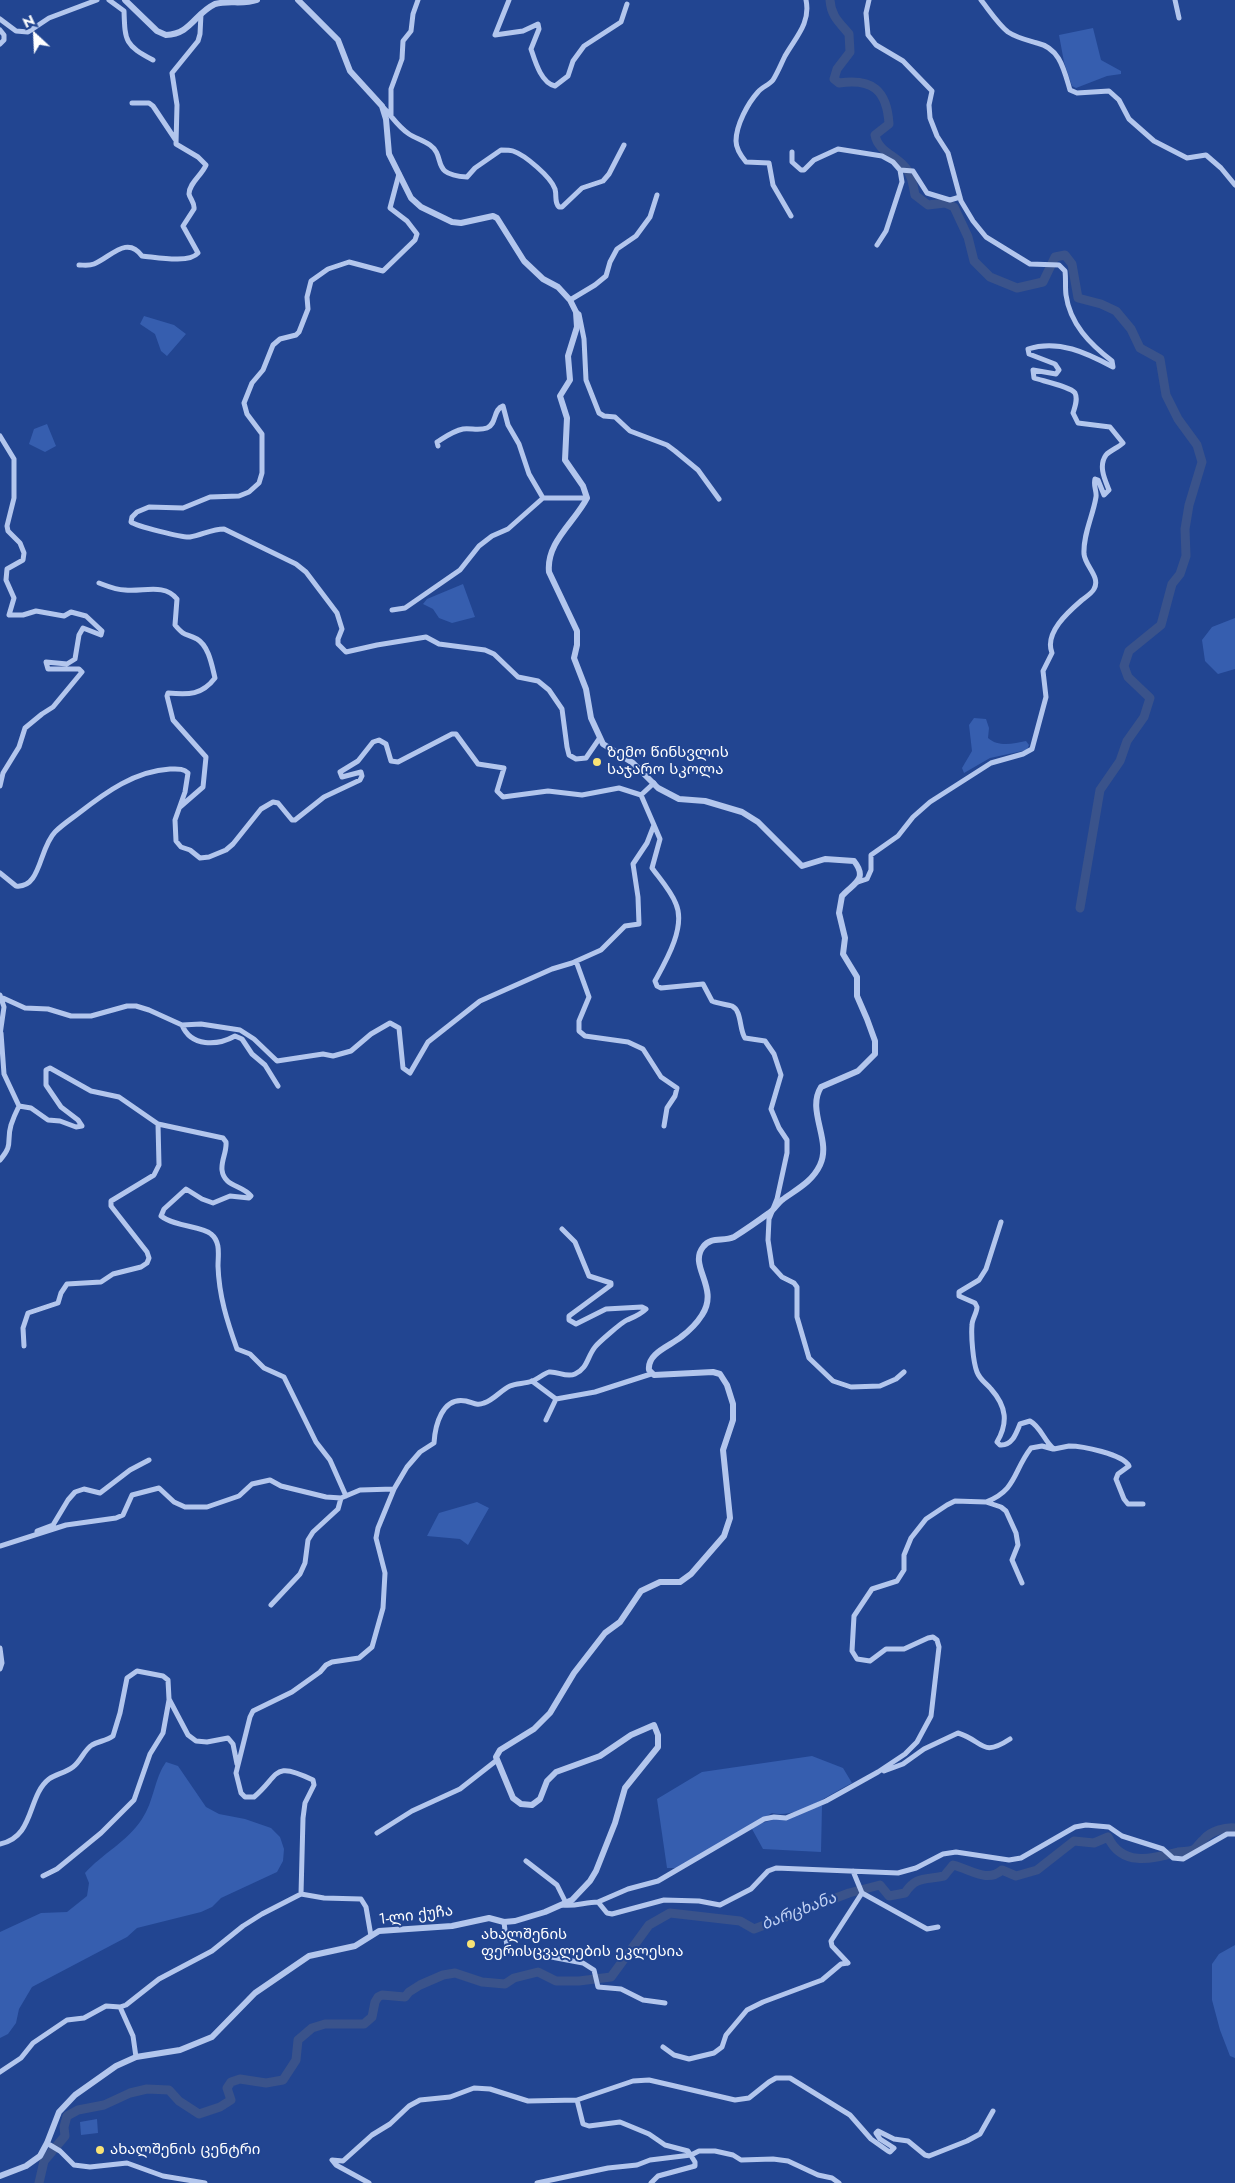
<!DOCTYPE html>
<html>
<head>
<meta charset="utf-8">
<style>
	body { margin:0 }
	#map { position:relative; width:1235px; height:2183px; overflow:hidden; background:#224591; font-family:Jost,sans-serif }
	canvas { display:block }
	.north { position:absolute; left:10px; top:10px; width:50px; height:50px; -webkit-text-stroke:4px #224591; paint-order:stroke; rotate:335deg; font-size:14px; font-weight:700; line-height:20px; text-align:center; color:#fff }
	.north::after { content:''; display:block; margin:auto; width:18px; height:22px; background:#fff; clip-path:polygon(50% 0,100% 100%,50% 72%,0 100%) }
</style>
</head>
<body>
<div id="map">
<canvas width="1235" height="2183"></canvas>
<div class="north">N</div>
</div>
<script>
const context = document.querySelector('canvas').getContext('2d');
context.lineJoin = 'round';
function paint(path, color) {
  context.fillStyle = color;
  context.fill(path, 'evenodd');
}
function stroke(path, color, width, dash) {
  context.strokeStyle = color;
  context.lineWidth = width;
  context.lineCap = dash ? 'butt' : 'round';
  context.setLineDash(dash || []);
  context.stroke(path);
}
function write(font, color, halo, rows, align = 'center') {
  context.font = font + ' Jost,"Noto Sans Georgian",sans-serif';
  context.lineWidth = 4;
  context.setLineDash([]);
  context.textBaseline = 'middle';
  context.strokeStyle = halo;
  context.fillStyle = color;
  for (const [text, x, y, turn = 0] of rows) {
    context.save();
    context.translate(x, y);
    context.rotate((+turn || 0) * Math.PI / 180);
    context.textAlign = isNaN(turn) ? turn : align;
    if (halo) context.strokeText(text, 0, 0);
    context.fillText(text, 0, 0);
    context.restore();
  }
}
paint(new Path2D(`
	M 1093,28 L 1101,60 L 1121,71 L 1121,74 L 1107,76 L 1076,88 L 1072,86 L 1064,62 L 1059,35 Z
	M 144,316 L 174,325 L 186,334 L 167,356 L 161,351 L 155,334 L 140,324 Z
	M 47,424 L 56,446 L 45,452 L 29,444 L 34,429 Z
	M 463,584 L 475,617 L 452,623 L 439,618 L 433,609 L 423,604 L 427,599 Z
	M 1235,618 L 1235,669 L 1218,674 L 1205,661 L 1202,640 L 1212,627 Z
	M 974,718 L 986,719 L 989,728 L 988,738 C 998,747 1013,744 1026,741 L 1029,745 L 1027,750 L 990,758 L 964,773 L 962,768 L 972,751 L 969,725 Z
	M 477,1502 L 489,1508 L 468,1545 L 460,1539 L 427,1536 L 439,1513 Z
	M 812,1756 L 843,1768 L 852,1783 C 829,1794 799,1819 772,1813 L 678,1868 L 667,1868 L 657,1799 L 702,1772 Z
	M 166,1762 L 178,1766 L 206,1807 L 219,1814 L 245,1819 L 271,1828 L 280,1837 L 284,1849 L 283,1861 L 277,1872 L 221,1898 L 212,1907 L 201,1912 L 137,1928 L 127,1937 L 32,1987 L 19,2009 L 16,2023 L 8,2034 L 0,2038 L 0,1932 L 41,1913 L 67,1912 L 87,1896 L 89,1883 L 85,1873 C 102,1854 128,1841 142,1819 C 154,1801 154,1779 166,1762 Z
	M 819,1806 L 822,1806 L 821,1852 L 763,1849 L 752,1829 L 759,1824 Z
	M 1235,1945 L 1235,2058 L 1230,2056 L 1220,2030 L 1212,2000 L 1212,1964 L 1219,1954 Z
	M 97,2119 L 98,2133 L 81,2135 L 80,2122 Z`), '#365eaf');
stroke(new Path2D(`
	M 830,0 C 831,16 839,22 849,34 L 850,52 L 837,69 L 834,79 L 839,83 C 872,78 887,90 889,124 L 875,135 C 878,151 894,155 904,166 C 912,174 913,185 915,195 L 928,205 L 945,203 L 954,207 L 968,237 L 974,261 L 990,277 L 1017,288 L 1043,282 L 1055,257 L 1065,255 L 1072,264 L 1078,298 L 1101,304 L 1116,311 L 1131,329 L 1140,348 L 1160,359 L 1166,395 L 1178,419 L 1197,445 L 1202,462 L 1189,505 L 1185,529 L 1186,556 L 1180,574 L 1172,584 L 1161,625 L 1129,651 L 1124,666 L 1128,677 L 1150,698 L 1144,717 L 1127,741 L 1120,761 L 1100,790 L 1080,908
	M 39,2183 L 44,2161 L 65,2136 L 64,2127 L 67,2116 L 78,2110 L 104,2105 L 130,2093 L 147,2089 L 169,2090 L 179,2101 L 199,2114 L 220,2107 L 231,2100 L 227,2088 L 231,2082 L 240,2079 L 266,2083 L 283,2080 L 296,2060 L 298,2040 L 312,2028 L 325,2024 L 364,2024 L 372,2017 L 375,2002 L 378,1997 L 382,1995 L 405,1997 L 409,1992 L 420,1985 L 443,1975 L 455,1973 L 482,1982 L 505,1984 L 514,1978 L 538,1972 L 556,1981 L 579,1981 L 611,1977 L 649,1925 L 670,1913 L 740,1921 L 754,1929 L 849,1893 L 880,1885 L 889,1896 L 905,1893 C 916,1876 925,1880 944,1876 L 953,1865 C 972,1870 987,1883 1002,1870 L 1016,1876 L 1037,1870 L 1074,1841 L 1094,1843 L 1108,1837 C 1122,1867 1151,1859 1178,1852 C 1183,1851 1188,1852 1193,1850 C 1197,1848 1200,1842 1204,1839 C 1211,1831 1225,1827 1235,1828`), '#3a538b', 9);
stroke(new Path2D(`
	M 109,0 L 124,11 C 125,42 125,45 153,60
	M 981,0 C 989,10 998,24 1008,32 C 1017,38 1027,40 1037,43 C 1060,48 1064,70 1070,90 L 1077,93 L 1109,91 L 1119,100 L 1129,119 L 1154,141 L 1187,158 L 1206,155 L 1221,168 L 1235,185
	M 1175,0 L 1179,18
	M 0,19 L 16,31 L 28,32 L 49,18 L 97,0
	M 0,30 L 4,35 L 4,40 L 0,44
	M 495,35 L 523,31 L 538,24 L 539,29 L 531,49 C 535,61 541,83 555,86 L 568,76 L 573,61 L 584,46 L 621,22 L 627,4
	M 495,35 L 509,0
	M 132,103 L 149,103 L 153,106 L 175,139
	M 382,106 C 391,115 398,127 409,134 C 415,138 423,140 430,145 C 447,157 429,175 467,177 L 475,168 L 501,150 C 505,150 510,150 513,151 C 525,155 551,177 555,189 C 557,196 554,202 559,207 L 562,207 L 582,188 L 603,181 L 609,174 L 624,145
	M 391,115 L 391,89 L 402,59 L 403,41 L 411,31 L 413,14 L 418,0
	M 792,152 L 792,162 L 801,170 L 804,170 L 814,160 L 838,149 L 882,156 L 893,162 L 900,170 L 902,182 L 886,231 L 877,245
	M 900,170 L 913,171 L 927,193 L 950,200 L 960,197
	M 399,174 L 390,208 L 407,221 L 417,234 L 415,240 L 383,271 L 349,262 L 328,269 L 311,281 L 307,297 L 308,309 L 299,332 L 296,335 L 280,339 L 273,345 L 263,370 L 252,383 L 244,403 L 247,414 L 262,434 L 262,473 L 259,483 L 249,492 L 239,496 L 210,497 L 183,508 L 149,507 L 137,512 L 132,517 L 131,522 C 136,526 183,538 190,537 C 202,535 212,529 224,529 L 296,564 L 306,572 L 337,613 L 342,629 L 338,639 L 338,644 L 346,652 L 377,645 L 426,637 L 439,644 L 485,650 L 494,654 L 518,677 L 538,681 L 549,690 L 562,709 L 567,747 L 569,755 L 576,759 L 586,758 L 599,739
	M 791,216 L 773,185 L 769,163 L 746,162 C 741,156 736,149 736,141 C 736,125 748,103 758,92 C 762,87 769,85 773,80 C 778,72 781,64 785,56 C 795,38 811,23 806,0
	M 79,265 C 84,265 89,266 94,264 C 111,257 127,235 142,256 C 155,257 189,264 198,253 L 183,226 L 194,209 C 195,203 190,199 189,194 C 189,183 202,175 206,165 L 198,157 L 176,144 L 177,105 L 172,73 L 198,41 L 200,34 L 201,14
	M 570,300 L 595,285 L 606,276 L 610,262 L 617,249 L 636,236 L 650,217 L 657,195
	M 576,312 L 579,314 L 584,339 L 586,380 L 599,413 L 604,416 L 615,417 L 630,431 L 667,445 L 675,451 L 698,470 L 719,499
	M 0,436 L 14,459 L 14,498 L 7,526 L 8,531 L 20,543 L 24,553 L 23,560 L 7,569 L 6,580 L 14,598 L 9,615 L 23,615 L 36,611 L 64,616 L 71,612 L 86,616 L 102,631 L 101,635 L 83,628 L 79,635 L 75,659 L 67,664 L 46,662 L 48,669 L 79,669 L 82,672 L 53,707 L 42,714 L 25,728 L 19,747 L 3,773 L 0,786
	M 438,446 L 437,442 C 445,437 453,431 463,429 C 471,428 479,431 487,428 C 497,424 493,409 503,406 L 508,425 L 519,444 L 529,474 L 543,498 L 587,498
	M 99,583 C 107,586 116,590 125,590 C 144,592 164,583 177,599 L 175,625 C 185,637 185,633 197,639 C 209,646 212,666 215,678 C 202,695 189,695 168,693 L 167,696 L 173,720 L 206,757 L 203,787 L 180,807
	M 392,610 L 405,608 L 460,570 L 479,546 L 492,536 L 508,529 L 543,498
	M 654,825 L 660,839 L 652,868 C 660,879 671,891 676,904 C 686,927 666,961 655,981 L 657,986 L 661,988 L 703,984 L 712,1001 C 719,1004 726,1004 732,1006 C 742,1011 739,1029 745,1038 L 765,1041 L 774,1054 L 781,1075 L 771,1109 L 779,1128 L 787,1140 L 787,1153 L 777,1199 L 769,1219 L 768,1240 L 772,1266 L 782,1277 L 794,1283 L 797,1287 L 797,1317 L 809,1358 L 833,1381 L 851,1387 L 880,1386 L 896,1379 L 904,1372
	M 0,873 L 16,886 C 41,889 39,848 55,832 C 62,825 71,819 79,813 C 106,792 135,771 170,769 C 177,769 183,768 188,773 L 185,792 L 175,820 L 176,841 L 181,847 L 190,850 L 200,858 L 209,857 L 226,850 L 233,844 L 261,809 L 273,802 L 278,803 L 292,820 L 295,820 L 324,797 L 360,780 L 362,776 L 361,772 L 342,777 L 340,772 L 358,761 L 373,742 L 379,740 L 386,744 L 391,761 L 398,762 L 452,734 L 456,734 L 478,764 L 504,768 L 497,791 L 503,797 L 548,791 L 582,795 L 619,788 L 641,795 L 654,783
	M 858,882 L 867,879 L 871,870 L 871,855 L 898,836 L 913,817 L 930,802 L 991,763 L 1023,754 L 1032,749 L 1046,697 L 1043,671 L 1052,653 C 1044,633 1068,612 1082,600 C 1086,597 1092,593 1094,589 C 1101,577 1085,566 1084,554 C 1083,534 1093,516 1096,497 C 1097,491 1093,486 1095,479 L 1098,480 L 1104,495 L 1109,490 C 1105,480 1098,466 1106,455 C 1110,450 1118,448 1123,443 L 1110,427 L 1078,423 L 1073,413 C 1075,407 1078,399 1075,393 C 1071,387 1043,381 1034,378 L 1033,370 L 1056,374 L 1059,370 L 1055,364 L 1029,354 L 1028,349 C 1058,339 1087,353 1113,367 L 1112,361 C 1090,344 1070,324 1066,295 C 1065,287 1066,279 1065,271 L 1059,265 L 1030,264 L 986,237 L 973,221 L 961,201 L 948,153 L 937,136 L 930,118 L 929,105 L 932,91 L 903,61 L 876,45 L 868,35 L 866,13 L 869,0
	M 576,961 L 589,997 L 579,1021 L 579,1031 L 585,1036 L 628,1042 L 643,1049 L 661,1077 L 677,1088 L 675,1096 L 667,1108 L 664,1126
	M 0,995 L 4,1007 L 0,1035
	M 3,998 L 25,1008 L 48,1009 L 71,1016 L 91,1016 L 127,1006 L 136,1006 L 149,1010 L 182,1025 L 201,1024 L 240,1030 L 254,1039 L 277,1061 L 323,1054 L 333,1056 L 351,1051 L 371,1034 L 390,1023 L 399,1028 L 403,1068 L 410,1073 L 428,1042 L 480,1001 L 552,969 L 572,963 L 601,950 L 625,926 L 639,924 L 638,897 L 633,864 L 647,843 L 654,825 L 641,795
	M 182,1025 C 191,1047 217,1046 235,1036 L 242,1039 L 252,1054 L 265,1065 L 278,1086
	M 1,1033 L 4,1074 L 19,1106 L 31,1108 L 48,1120 L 60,1121 L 76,1127 L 82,1126 L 78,1120 L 61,1107 L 46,1085 L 46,1070 L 50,1068 L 91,1091 L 119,1097 L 158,1124 L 159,1165 L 154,1175 L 111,1201 L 111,1206 L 147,1252 L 149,1258 L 147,1263 L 141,1267 L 113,1274 L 101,1282 L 67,1284 L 61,1293 L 58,1303 L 28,1313 L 23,1328 L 24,1346
	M 158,1124 L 223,1138 L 226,1142 C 227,1152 221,1160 222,1170 C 224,1187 243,1185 251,1196 L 249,1198 L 230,1196 L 213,1203 L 202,1199 L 186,1189 L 164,1209 L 161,1216 C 175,1227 202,1226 211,1234 C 221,1242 218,1255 218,1266 C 219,1296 227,1321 237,1349 L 250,1354 L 264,1368 L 284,1377 L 316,1442 L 330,1460 L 346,1496
	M 0,1160 C 14,1144 6,1142 11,1125 C 13,1119 16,1112 19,1106
	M 1001,1222 L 986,1269 L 979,1280 L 959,1292 L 959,1296 L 975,1303 L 977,1307 C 977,1313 972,1319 972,1325 C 971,1336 973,1362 977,1372 C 980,1380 986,1383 991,1389 C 1007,1407 1008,1423 997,1442 L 1000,1445 C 1012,1446 1016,1434 1020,1424 L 1030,1421 C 1041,1427 1044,1441 1054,1449 C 1059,1448 1064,1447 1069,1446 C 1082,1446 1123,1454 1129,1466 L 1118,1474 L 1116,1479 L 1124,1499 L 1128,1504 L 1143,1504
	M 532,1381 L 556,1399 L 595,1392 L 651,1374
	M 546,1420 L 556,1399
	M 986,1502 C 1017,1490 1013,1471 1031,1448 L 1042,1446 L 1053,1449
	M 37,1534 L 37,1531 L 53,1525 L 68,1500 L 75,1492 L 84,1489 L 100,1493 L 130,1470 L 149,1460
	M 0,1546 L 66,1525 L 116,1518 L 123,1515 L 132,1495 L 159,1488 L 174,1502 L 185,1507 L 207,1507 L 239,1496 L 252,1484 L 270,1480 L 281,1486 L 326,1497 L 341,1498 L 360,1490 L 394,1489
	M 271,1605 L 300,1574 L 305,1563 L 308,1540 L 313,1532 L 338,1509 L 341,1498
	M 0,1648 L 2,1663 L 0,1669
	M 884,1771 L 903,1764 L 924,1749 L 958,1733 C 984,1741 981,1758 1010,1739
	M 377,1833 L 412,1811 L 460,1789 L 497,1760
	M 0,1844 C 35,1837 27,1796 49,1779 C 56,1774 65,1773 73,1767 C 81,1761 84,1750 92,1745 C 99,1741 106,1741 113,1736 L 120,1713 L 127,1678 L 137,1671 L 163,1676 L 168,1680 L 169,1699 L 188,1735 L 196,1741 L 207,1742 L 228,1738 L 233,1744 L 237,1764
	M 526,1861 L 557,1885 L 566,1903
	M 853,1871 L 862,1893 L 927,1929 L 938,1927
	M 43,1876 L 57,1869 L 101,1833 L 134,1800 L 150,1754 L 163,1733 L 169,1700
	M 301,1894 L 303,1818 L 305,1803 L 314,1785 L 313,1780 C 272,1760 280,1775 254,1797 L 245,1797 L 241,1793 L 236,1773 L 250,1717 L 253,1711 L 292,1692 L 320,1672 L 326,1665 L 332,1662 L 359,1658 L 372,1647 L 383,1608 L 385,1573 L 376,1538 L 378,1528 L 394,1489 L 407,1467 L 420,1452 L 434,1443 C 435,1426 442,1396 466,1401 C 474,1403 477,1406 484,1403 C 494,1400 501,1390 510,1386 C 517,1383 525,1384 532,1381 C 538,1379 543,1374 549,1372 C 558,1371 566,1378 575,1374 C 588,1368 587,1357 595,1347 C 598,1343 622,1322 627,1320 C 634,1317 640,1315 646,1309 L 642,1307 L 606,1309 L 576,1324 L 569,1320 L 569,1316 L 611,1285 L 611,1283 L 589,1276 L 575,1242 L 562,1229
	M 598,1902 L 628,1889 L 658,1881 L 764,1819 L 774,1817 L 786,1818 L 826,1801 L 878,1772 L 905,1754 L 917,1742 L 931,1716 L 939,1647 L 937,1640 L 933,1637 L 928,1638 L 904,1649 L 886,1649 L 870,1661 L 857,1659 L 852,1651 L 854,1616 L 872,1589 L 897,1581 L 904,1570 L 904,1555 L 911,1538 L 926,1519 L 947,1505 L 955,1501 L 986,1502 L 1001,1507 L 1006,1511 L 1016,1533 L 1018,1545 L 1012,1560 L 1022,1583
	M 562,1905 C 575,1907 585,1902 598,1902 L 607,1913 L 612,1914 L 664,1900 L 699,1901 L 720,1905 L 751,1889 L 768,1871 L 776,1868 L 898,1873 L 916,1868 L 943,1854 L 956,1852 L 1009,1860 L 1021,1858 L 1075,1827 L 1086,1825 L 1109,1827 L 1122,1836 L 1163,1849 L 1173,1858 L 1183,1859 L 1227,1834 L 1235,1834
	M 504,1922 L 507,1947 L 511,1951 L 536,1951 L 546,1956 L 583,1963 L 594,1970 L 598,1987 L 621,1989 L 643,2000 L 665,2003
	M 848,1963 L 832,1946 L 831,1941 L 862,1893
	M 120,2007 L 133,2036 L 136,2057
	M 663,2047 L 674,2055 L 689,2059 L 714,2053 L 722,2047 L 726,2035 L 747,2010 L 763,2002 L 822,1980 L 841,1964 L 848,1963
	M 0,2072 L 21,2058 L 33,2043 L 67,2020 L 84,2018 L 106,2006 L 120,2007 L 126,2005 L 159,1979 L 212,1951 L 243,1926 L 262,1914 L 301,1894 L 324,1898 L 361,1899 L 366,1907 L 371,1936
	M 50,2145 L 60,2151 L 74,2165 L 90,2167 L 127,2163 L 163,2176 L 205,2183
	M 369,2183 L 336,2165 L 332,2160 L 343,2161 L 372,2135 L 390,2124 L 409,2106 L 420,2100 L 450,2097 L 474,2088 L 490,2089 L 528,2101 L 577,2100
	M 537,2183 L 608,2168 L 637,2165 L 650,2160 L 691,2155 L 699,2151 L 715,2151 L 733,2155 L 741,2160 L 773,2159 L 788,2161 L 818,2175 L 832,2178 L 839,2183
	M 651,2183 L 658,2176 L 695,2166 L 695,2162 L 688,2151 L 665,2145 L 649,2134 L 620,2122 L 589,2126 L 583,2124 L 577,2100 L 633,2081 L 649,2080 L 735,2100 L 749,2098 L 769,2082 L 776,2078 L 790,2078 L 850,2115 L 871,2139 L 888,2151 L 890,2152 L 894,2148 L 880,2139 L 876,2133 L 878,2131 L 894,2139 L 908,2141 L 925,2155 L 929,2156 L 967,2141 L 980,2134 L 993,2111`), '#b3c6ed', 5);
stroke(new Path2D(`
	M 125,0 L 157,31 L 166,35 C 191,34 194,14 215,4 C 229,0 243,5 257,0
	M 0,2176 L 26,2166 L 40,2156 L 47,2143 L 59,2112 L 75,2095 L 116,2066 L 136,2057 L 180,2050 L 212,2037 L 255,1993 L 309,1956 L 355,1946 L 379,1931 L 452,1926 L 489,1918 L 504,1922 L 515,1921 L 545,1912 L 572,1900 L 590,1881 L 596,1871 L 615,1823 L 625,1788 L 658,1747 L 658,1735 L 654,1725 L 631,1735 L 600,1756 L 556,1772 L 547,1781 L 540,1799 L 532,1805 L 521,1804 L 513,1798 L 496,1757 L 500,1750 L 534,1729 L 550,1713 L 574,1673 L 605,1633 L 620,1622 L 641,1591 L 660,1582 L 680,1582 L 691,1574 L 724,1536 L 730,1518 L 723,1450 L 733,1420 L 733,1404 L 727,1385 L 720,1374 L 713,1372 L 654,1375 L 649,1370 C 647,1353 670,1346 681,1337 C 689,1331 697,1323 702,1315 C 720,1288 688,1266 703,1247 C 711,1236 723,1242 734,1237 C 745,1230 758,1221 769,1213 C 774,1210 777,1204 782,1200 C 797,1189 812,1182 820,1165 C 832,1140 806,1111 821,1087 L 858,1071 L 875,1054 L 875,1041 L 867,1019 L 857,996 L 857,977 L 843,954 L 845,938 L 839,913 L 842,896 C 852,884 869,880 854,861 L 825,859 L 802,866 L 758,822 L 742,812 L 705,801 L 679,799 L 658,788 L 633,763 L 603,744 L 591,718 L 586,689 L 574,658 L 577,645 L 577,631 L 549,572 C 546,542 575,522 587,498 L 583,486 L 565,460 L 567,418 L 560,396 L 570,380 L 568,356 L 577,327 L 576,312 L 570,300 L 558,287 L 543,279 L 524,261 L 497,218 L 493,216 L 461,223 L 452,222 L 421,207 L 411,198 L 389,154 L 386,119 L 382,106 L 350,71 L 338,40 L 298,0`), '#b3c6ed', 6);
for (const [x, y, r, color] of [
	[597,762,5,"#f9e375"],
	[471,1944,5,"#f9e375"],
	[100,2150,5,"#f9e375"]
]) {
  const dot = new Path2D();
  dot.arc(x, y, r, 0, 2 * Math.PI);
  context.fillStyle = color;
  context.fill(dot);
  stroke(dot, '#224591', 2);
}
write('15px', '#fff', '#224591', [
	["ზემო წინსვლის",607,753],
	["საჯარო სკოლა",607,770],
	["ახალშენის",481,1935],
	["ფერისცვალების ეკლესია",481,1952],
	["ახალშენის ცენტრი",110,2150]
], 'left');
write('15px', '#fff', '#224591', [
	["1-ლი ქუჩა",416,1916,-7]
]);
write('italic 16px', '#c0d1f4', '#224591', [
	["ბარცხანა",799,1912,-21]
]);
</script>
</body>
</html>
